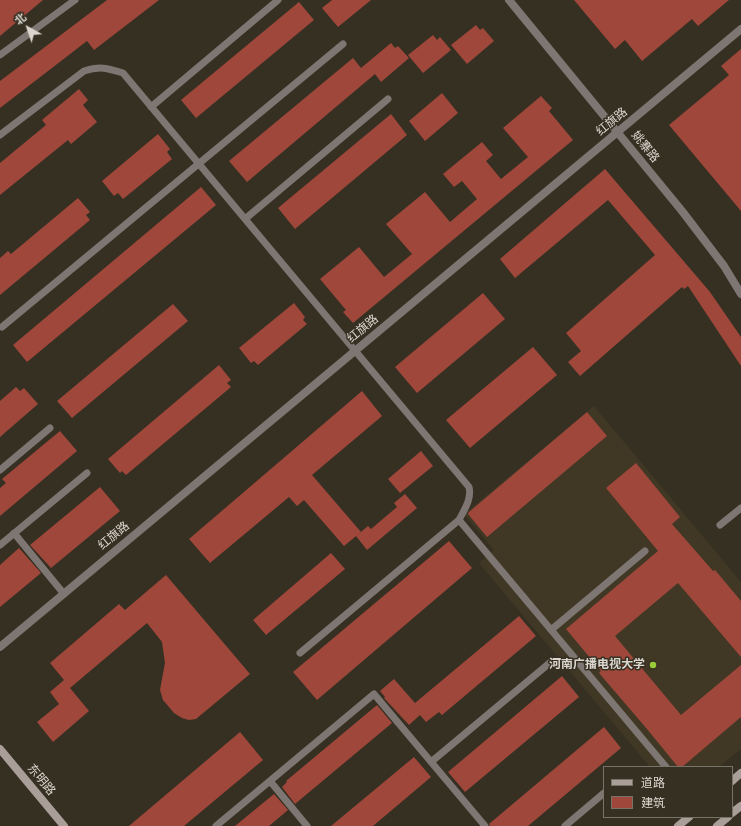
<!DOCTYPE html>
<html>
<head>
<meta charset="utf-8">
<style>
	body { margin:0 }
	#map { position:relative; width:741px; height:826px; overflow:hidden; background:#363023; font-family:"Space Grotesk","Noto Sans SC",sans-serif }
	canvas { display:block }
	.legend { position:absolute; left:603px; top:766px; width:130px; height:52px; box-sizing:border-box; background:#363023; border:1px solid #787368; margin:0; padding:5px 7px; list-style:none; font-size:12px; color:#dbd7cf }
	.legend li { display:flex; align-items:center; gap:8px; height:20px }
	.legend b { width:20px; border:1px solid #787368 }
	.north { position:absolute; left:8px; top:8px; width:40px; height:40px; -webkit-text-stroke:3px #363023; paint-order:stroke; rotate:320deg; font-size:11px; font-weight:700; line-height:16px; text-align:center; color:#dbd7cf }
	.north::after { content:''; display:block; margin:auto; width:14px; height:18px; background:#dbd7cf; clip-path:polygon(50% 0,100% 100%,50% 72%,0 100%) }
</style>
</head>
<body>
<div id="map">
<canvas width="741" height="826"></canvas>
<ul class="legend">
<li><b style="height:5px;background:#aa9e99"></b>道路</li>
<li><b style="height:11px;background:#9f473a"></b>建筑</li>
</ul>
<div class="north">北</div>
</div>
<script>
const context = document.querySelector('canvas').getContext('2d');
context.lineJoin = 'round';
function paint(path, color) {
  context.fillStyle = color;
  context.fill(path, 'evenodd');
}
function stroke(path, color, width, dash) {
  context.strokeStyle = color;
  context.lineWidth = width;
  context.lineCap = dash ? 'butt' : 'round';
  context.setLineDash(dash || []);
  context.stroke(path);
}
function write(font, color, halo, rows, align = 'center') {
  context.font = font + ' "Space Grotesk","Noto Sans SC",sans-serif';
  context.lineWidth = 3;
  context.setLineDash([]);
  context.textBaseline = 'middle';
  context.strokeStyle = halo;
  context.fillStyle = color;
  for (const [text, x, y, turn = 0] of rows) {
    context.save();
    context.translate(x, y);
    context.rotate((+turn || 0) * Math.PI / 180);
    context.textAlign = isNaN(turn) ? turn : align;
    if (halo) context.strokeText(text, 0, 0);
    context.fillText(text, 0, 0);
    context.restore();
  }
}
paint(new Path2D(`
	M 594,406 L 741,582 L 741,749 L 719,767 L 650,767 L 479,563 L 494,550 L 464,514 Z`), '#403825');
paint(new Path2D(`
	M 0,0 L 43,0 L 0,36 Z
	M 107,0 L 159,0 L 94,50 L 87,41 L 0,108 L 0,81 Z
	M 332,0 L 371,0 L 338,27 L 322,8 Z
	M 574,0 L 729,0 L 698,26 L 692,19 L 642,61 L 625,40 L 615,49 Z
	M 299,2 L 314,20 L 196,118 L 181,100 Z
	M 476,25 L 480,30 L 483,28 L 494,41 L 467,64 L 451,45 Z
	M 433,35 L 437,40 L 440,37 L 451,50 L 423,73 L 408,55 Z
	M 391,43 L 395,48 L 398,46 L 409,58 L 381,82 L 375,74 L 247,182 L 229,161 L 353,58 L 361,68 Z
	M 741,49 L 741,211 L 669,125 L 729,75 L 721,66 Z
	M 79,89 L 88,100 L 83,105 L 97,122 L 71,144 L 68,140 L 0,195 L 0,163 L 46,125 L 42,120 Z
	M 442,93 L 458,113 L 425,141 L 409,121 Z
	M 541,96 L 552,108 L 549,111 L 573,140 L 353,323 L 343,312 L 346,310 L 320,279 L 359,247 L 384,277 L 412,254 L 386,224 L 425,192 L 450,222 L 477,199 L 462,181 L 454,187 L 443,174 L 482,142 L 493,155 L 486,161 L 501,179 L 528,157 L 503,128 Z
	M 391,114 L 407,135 L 295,229 L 278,208 Z
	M 158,134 L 170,149 L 167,152 L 172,159 L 123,199 L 118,193 L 114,196 L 102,181 Z
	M 605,169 L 710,292 L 741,337 L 741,366 L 688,286 L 684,289 L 682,287 L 580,376 L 568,362 L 581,351 L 566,333 L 655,255 L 608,200 L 515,278 L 500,259 Z
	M 201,187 L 216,205 L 27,362 L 13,345 Z
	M 78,198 L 90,212 L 86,215 L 90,220 L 0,295 L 0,258 L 8,251 L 11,254 Z
	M 483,293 L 505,319 L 417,393 L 395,367 Z
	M 294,303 L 305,317 L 303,320 L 307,324 L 258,365 L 254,361 L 251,363 L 239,348 Z
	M 173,304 L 188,321 L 72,418 L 57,401 Z
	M 533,347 L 557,375 L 470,448 L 446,420 Z
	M 219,365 L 231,380 L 227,383 L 231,387 L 126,475 L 122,471 L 120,473 L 108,459 Z
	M 16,387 L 20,391 L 24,388 L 38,404 L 0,437 L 0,401 Z
	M 362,391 L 382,416 L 312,475 L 361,532 L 344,546 L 304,500 L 297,506 L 289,497 L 210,563 L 189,539 Z
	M 587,412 L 607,436 L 487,537 L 468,514 L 469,512 Z
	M 60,431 L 77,451 L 0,516 L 0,488 L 6,483 L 2,479 Z
	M 421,451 L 433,466 L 400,493 L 388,479 Z
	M 636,463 L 680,517 L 672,524 L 713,571 L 715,570 L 741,601 L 741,657 L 678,583 L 615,636 L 681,715 L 741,665 L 741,717 L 682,767 L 678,767 L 647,729 L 599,673 L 601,671 L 566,629 L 658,551 L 606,488 Z
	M 100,487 L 120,511 L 51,568 L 30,545 Z
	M 405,494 L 417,508 L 367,550 L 356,536 L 368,526 L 371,529 L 397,507 L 394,503 Z
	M 449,541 L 472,568 L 317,700 L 293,672 Z
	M 19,548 L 41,573 L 0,607 L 0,565 Z
	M 331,553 L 345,569 L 266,635 L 253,620 Z
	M 166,575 L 250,674 L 196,719 L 189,720 L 182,718 L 174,713 L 163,700 L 160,690 L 165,663 L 162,642 L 147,623 L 70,688 L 89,711 L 53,742 L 37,722 L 59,704 L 50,692 L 64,680 L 50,663 L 119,604 L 125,610 Z
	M 519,616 L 536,636 L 442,715 L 439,712 L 426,722 L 420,715 L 409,725 L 384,698 L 385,697 L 380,691 L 394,679 L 415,703 Z
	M 562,676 L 579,697 L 465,792 L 448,772 Z
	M 377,705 L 392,723 L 295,804 L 282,787 L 287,782 L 286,781 Z
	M 604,727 L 621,748 L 528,826 L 490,826 L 489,824 Z
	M 240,732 L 263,760 L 184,826 L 129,826 Z
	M 414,757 L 431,777 L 373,826 L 331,826 Z
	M 274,794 L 288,810 L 269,826 L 235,826 Z`), '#9f473a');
stroke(new Path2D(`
	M 0,55 L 75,0
	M 151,107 L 278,0
	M 0,135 L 84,71 C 100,66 107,68 123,73 L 469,487 C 472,499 464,510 459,520 L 300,653
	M 245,219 L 388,99
	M 2,327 L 343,44
	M 0,470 L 50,428
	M 459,520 L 666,767
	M 720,525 L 741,508
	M 14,533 L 64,594
	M 0,545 L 87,473
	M 551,630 L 645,551
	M 431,762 L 552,661
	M 270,781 L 307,826
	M 216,826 L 374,694 L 485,826
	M 565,826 L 604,793`), '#7e7673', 7);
stroke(new Path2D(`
	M 509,0 L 682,211 L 724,266 L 741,294
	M 0,647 L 741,29`), '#7e7673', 8);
stroke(new Path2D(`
	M 0,749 L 64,826
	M 732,781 L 741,773
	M 732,813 L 741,806
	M 678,826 L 689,817
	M 717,826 L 728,817`), '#aa9e99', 8);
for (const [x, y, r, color] of [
	[653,665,4,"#99cb36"]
]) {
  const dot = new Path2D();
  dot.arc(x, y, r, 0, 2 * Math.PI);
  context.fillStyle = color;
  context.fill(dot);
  stroke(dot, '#363023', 1.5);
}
write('12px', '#dbd7cf', '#363023', [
	["红旗路",612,122,-40],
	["姚寨路",645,147,51],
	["红旗路",363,329,-40],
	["红旗路",114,536,-40],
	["东明路",41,780,50]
]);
write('bold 12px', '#dbd7cf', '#363023', [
	["河南广播电视大学",645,665]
], 'right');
</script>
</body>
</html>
